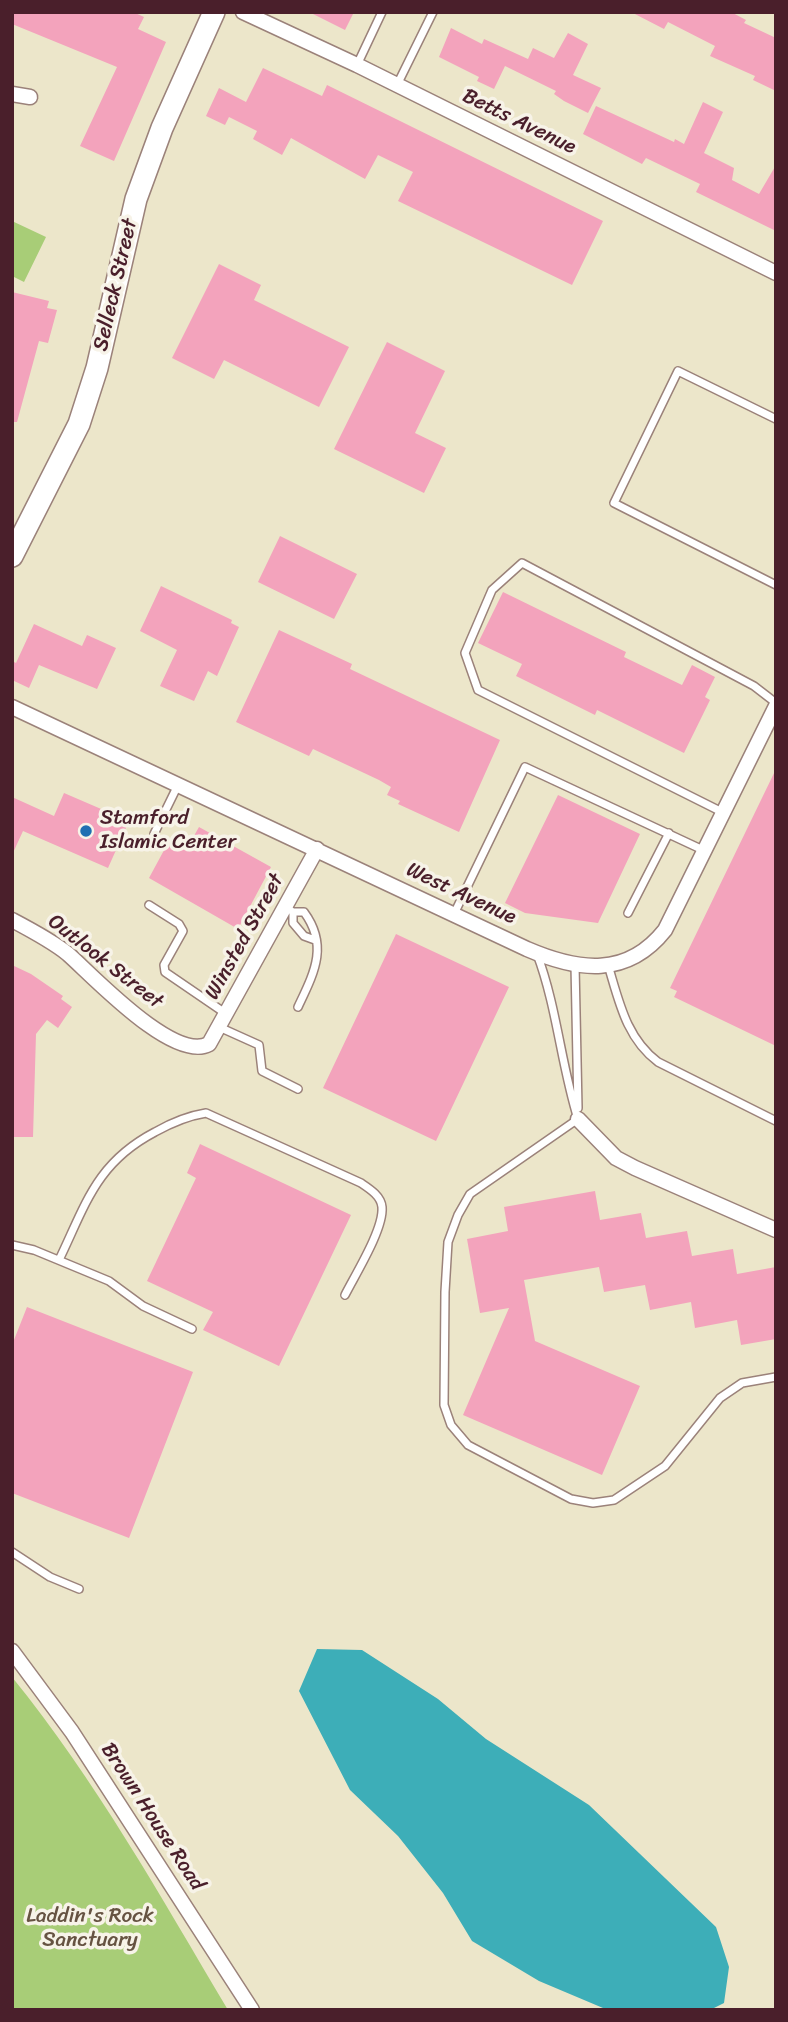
<!DOCTYPE html>
<html>
<head>
<meta charset="utf-8">
<style>
	body { margin:0 }
	#map { position:relative; width:788px; height:2022px; overflow:hidden; background:#ece6ca; font-family:Sriracha,sans-serif }
	canvas { display:block }
	.frame { position:absolute; inset:0; border:14px solid #4a1f2b; pointer-events:none }
</style>
</head>
<body>
<div id="map">
<canvas width="788" height="2022"></canvas>
<div class="frame"></div>
</div>
<script>
const context = document.querySelector('canvas').getContext('2d');
context.lineJoin = 'round';
function paint(path, color) {
  context.fillStyle = color;
  context.fill(path, 'evenodd');
}
function stroke(path, color, width, dash) {
  context.strokeStyle = color;
  context.lineWidth = width;
  context.lineCap = dash ? 'butt' : 'round';
  context.setLineDash(dash || []);
  context.stroke(path);
}
function write(font, color, halo, rows, align = 'center') {
  context.font = font + ' Sriracha,sans-serif';
  context.lineWidth = 7;
  context.setLineDash([]);
  context.textBaseline = 'middle';
  context.strokeStyle = halo;
  context.fillStyle = color;
  for (const [text, x, y, turn = 0] of rows) {
    context.save();
    context.translate(x, y);
    context.rotate((+turn || 0) * Math.PI / 180);
    context.textAlign = isNaN(turn) ? turn : align;
    if (halo) context.strokeText(text, 0, 0);
    context.fillText(text, 0, 0);
    context.restore();
  }
}
paint(new Path2D(`
	M 12,221 L 46,237 L 24,282 L 12,276 Z
	M 12,1677 C 95,1779 161,1897 228,2010 L 12,2010 Z`), '#a8cd77');
paint(new Path2D(`
	M 317,1649 L 362,1650 L 438,1699 L 486,1739 L 589,1805 L 716,1927 L 729,1967 L 724,2003 L 710,2010 L 603,2008 L 539,1981 L 472,1941 L 443,1893 L 398,1836 L 350,1790 L 299,1691 Z`), '#3daeb8');
paint(new Path2D(`
	M 12,12 L 133,12 L 144,17 L 138,29 L 166,42 L 114,161 L 80,146 L 117,67 L 12,24 Z
	M 309,12 L 354,12 L 345,30 Z
	M 631,12 L 731,12 L 746,20 L 744,23 L 776,38 L 776,91 L 753,80 L 755,76 L 710,56 L 715,46 L 668,22 L 664,29 Z
	M 451,28 L 482,44 L 484,39 L 528,59 L 533,48 L 554,58 L 568,33 L 588,44 L 573,75 L 601,88 L 588,113 L 564,101 L 554,94 L 556,91 L 505,66 L 494,89 L 477,81 L 479,77 L 439,57 Z
	M 263,68 L 322,96 L 327,85 L 603,221 L 572,285 L 398,201 L 413,172 L 378,155 L 365,179 L 291,138 L 282,155 L 253,139 L 257,131 L 229,117 L 225,125 L 206,116 L 219,88 L 246,102 Z
	M 703,102 L 723,112 L 704,153 L 734,168 L 732,180 L 759,194 L 776,165 L 776,231 L 696,192 L 700,184 L 646,158 L 642,164 L 583,134 L 596,106 L 674,142 L 675,139 L 684,144 Z
	M 219,264 L 261,285 L 254,300 L 349,347 L 319,407 L 224,360 L 214,379 L 172,358 Z
	M 12,292 L 49,301 L 47,308 L 57,310 L 48,343 L 39,341 L 17,422 L 12,422 Z
	M 387,342 L 445,371 L 415,433 L 446,448 L 424,493 L 334,449 Z
	M 280,536 L 357,574 L 334,619 L 258,582 Z
	M 161,586 L 232,620 L 231,623 L 239,627 L 217,676 L 208,671 L 194,701 L 160,686 L 177,650 L 140,631 Z
	M 503,592 L 626,652 L 624,657 L 682,685 L 692,665 L 715,677 L 705,697 L 710,700 L 684,753 L 597,710 L 595,715 L 516,676 L 522,664 L 478,643 Z
	M 34,624 L 82,646 L 87,635 L 116,648 L 97,689 L 39,665 L 29,688 L 12,680 L 12,661 L 16,663 Z
	M 279,630 L 352,664 L 350,669 L 500,740 L 459,832 L 398,804 L 400,801 L 387,795 L 391,787 L 379,780 L 313,749 L 309,756 L 236,722 Z
	M 776,769 L 776,1046 L 674,997 L 677,991 L 670,988 Z
	M 64,793 L 129,821 L 108,868 L 23,831 L 12,855 L 12,797 L 54,816 Z
	M 558,795 L 640,834 L 598,923 L 525,913 L 505,903 Z
	M 199,827 L 271,867 L 238,929 L 149,878 L 169,841 L 186,850 Z
	M 396,934 L 509,987 L 436,1141 L 323,1088 Z
	M 12,965 L 31,974 L 63,996 L 61,999 L 72,1007 L 58,1028 L 47,1020 L 36,1034 L 33,1137 L 12,1137 Z
	M 200,1144 L 351,1215 L 279,1366 L 203,1330 L 213,1312 L 147,1281 L 196,1178 L 187,1173 Z
	M 595,1191 L 600,1220 L 641,1213 L 646,1238 L 687,1231 L 692,1256 L 733,1249 L 737,1274 L 776,1267 L 776,1339 L 741,1345 L 737,1320 L 695,1328 L 691,1302 L 650,1310 L 645,1285 L 604,1292 L 599,1267 L 524,1280 L 535,1341 L 640,1386 L 602,1475 L 463,1415 L 509,1308 L 480,1313 L 467,1239 L 508,1231 L 504,1207 Z
	M 27,1307 L 193,1372 L 129,1538 L 12,1493 L 12,1345 Z`), '#f3a3bc');
const service = new Path2D(`
	M 357,65 L 382,12
	M 397,85 L 433,12
	M 776,419 L 678,371 L 614,503 L 776,585
	M 722,812 L 478,690 L 465,653 L 492,590 L 522,563 L 754,686 L 776,703
	M 154,834 L 178,785
	M 149,905 L 179,924 L 183,931 L 164,965 L 165,972 L 225,1013
	M 286,907 L 293,912 L 304,912 C 329,946 314,973 298,1007
	M 293,912 L 293,923 L 304,936 L 315,940
	M 628,913 L 669,833
	M 454,914 L 525,767 L 703,850
	M 537,954 C 557,1007 561,1065 578,1119
	M 575,965 L 578,1108
	M 608,965 C 619,1001 626,1038 658,1062 L 776,1121
	M 219,1027 L 259,1045 L 262,1071 L 298,1089
	M 578,1119 L 470,1194 L 458,1215 L 448,1242 L 445,1292 L 444,1405 L 451,1425 L 468,1445 L 571,1499 L 593,1503 L 614,1500 L 665,1466 L 720,1398 L 742,1383 L 776,1377
	M 12,1245 L 34,1250 L 109,1281 L 143,1306 L 192,1329
	M 59,1260 C 86,1204 96,1163 155,1132 C 171,1123 187,1116 206,1113 L 361,1183 C 370,1189 381,1196 382,1207 C 384,1229 355,1275 345,1295
	M 12,1552 L 50,1577 L 79,1589`);
const minor = new Path2D(`
	M 243,12 L 357,65 L 776,273
	M 12,94 L 30,97
	M 12,707 L 527,949 C 578,971 627,978 665,930 L 776,706
	M 12,920 C 31,930 52,941 68,954 C 93,976 174,1063 209,1044 L 317,849
	M 578,1119 L 616,1158 L 635,1168 L 776,1230
	M 12,1651 L 72,1732 L 252,2010`);
const secondary = new Path2D(`
	M 12,556 L 79,424 L 97,368 L 136,199 L 162,128 L 214,12`);
stroke(service, '#9b827a', 10);
stroke(minor, '#9b827a', 17);
stroke(secondary, '#9b827a', 24);
stroke(service, '#fff', 7);
stroke(minor, '#fff', 14);
stroke(secondary, '#fff', 21);
for (const [x, y, r, color] of [
	[86,831,7,"#1f6fb2"]
]) {
  const dot = new Path2D();
  dot.arc(x, y, r, 0, 2 * Math.PI);
  context.fillStyle = color;
  context.fill(dot);
  stroke(dot, '#f7f3e8', 2.5);
}
write('21px', '#4a1f2b', '#f7f3e8', [
	["Betts Avenue",519,122,26],
	["Selleck Street",116,285,-77],
	["West Avenue",461,894,25],
	["Winsted Street",245,937,-61],
	["Outlook Street",105,962,38],
	["Brown House Road",152,1817,57]
]);
write('21px', '#4a1f2b', '#f7f3e8', [
	["Stamford",100,819],
	["Islamic Center",100,843]
], 'left');
write('21px', '#665342', '#f7f3e8', [
	["Laddin's Rock",90,1917],
	["Sanctuary",90,1941]
]);
</script>
</body>
</html>
